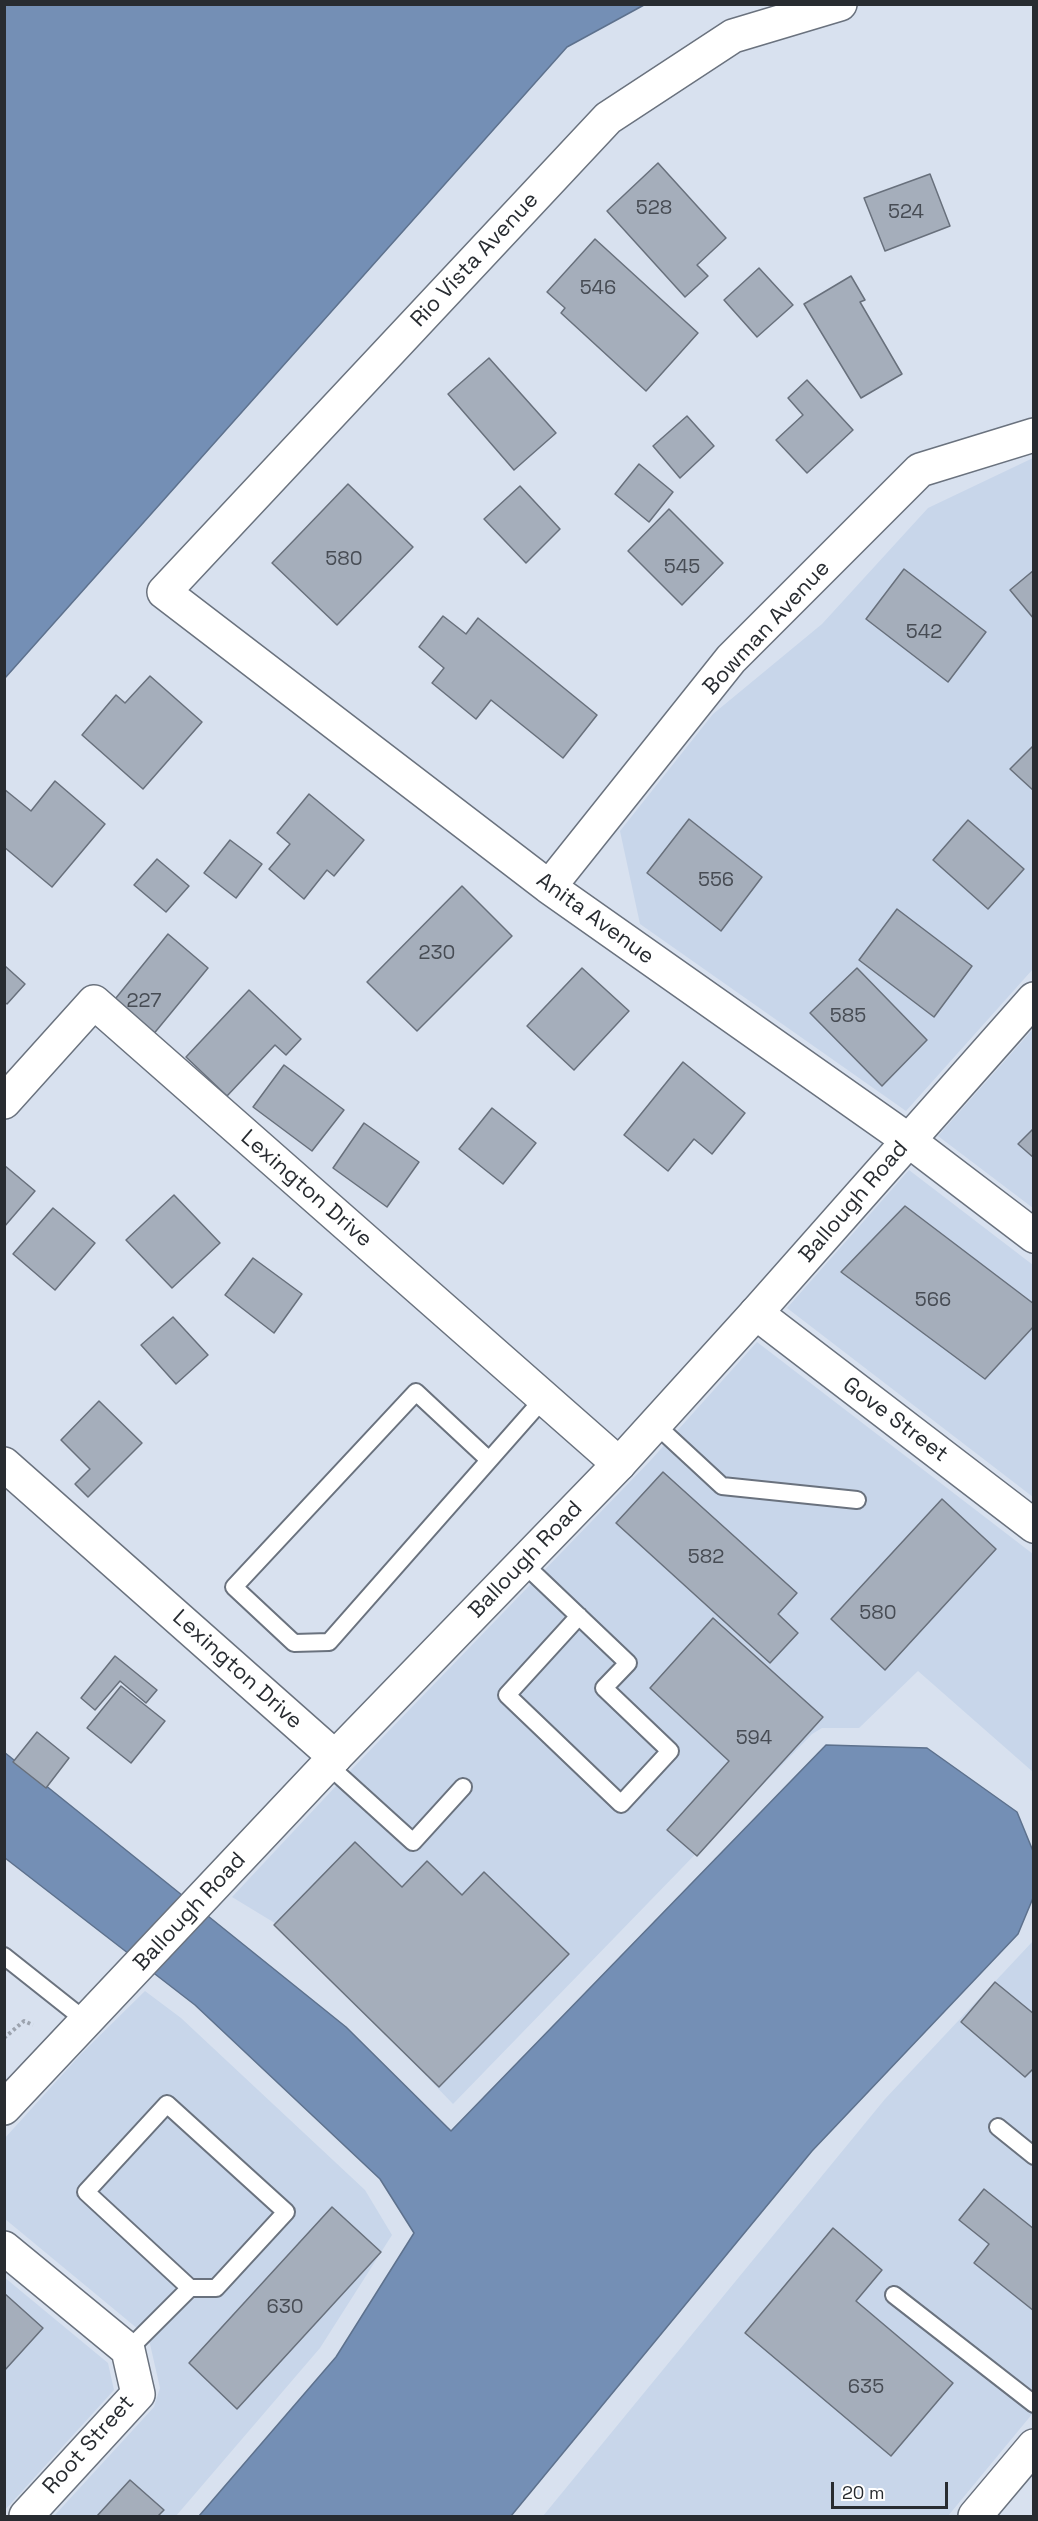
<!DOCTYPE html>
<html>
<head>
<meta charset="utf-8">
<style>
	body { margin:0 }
	#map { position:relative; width:1038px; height:2521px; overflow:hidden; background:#d8e1ef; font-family:"Space Grotesk",sans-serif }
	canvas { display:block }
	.frame { position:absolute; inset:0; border:6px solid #282c31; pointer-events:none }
	.scale { position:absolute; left:831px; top:2482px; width:117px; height:27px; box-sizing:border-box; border:3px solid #282c31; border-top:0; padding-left:8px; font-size:18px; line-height:21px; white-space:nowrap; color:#282c31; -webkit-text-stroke:4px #fff; paint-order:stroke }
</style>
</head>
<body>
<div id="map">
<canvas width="1038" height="2521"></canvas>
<div class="frame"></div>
<div class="scale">20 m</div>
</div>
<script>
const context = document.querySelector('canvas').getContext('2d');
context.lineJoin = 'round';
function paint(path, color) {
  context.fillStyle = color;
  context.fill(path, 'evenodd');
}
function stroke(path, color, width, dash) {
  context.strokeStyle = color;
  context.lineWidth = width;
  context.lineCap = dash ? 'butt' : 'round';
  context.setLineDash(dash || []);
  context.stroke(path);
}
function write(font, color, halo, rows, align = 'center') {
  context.font = font + ' "Space Grotesk",sans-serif';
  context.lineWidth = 4.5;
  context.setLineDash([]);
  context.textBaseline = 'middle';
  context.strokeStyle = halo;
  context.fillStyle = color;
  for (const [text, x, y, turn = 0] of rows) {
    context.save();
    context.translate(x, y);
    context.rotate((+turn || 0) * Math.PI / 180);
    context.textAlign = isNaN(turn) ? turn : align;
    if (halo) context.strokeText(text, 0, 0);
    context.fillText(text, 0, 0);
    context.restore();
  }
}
paint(new Path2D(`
	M 1033,458 L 1033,969 L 906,1111 L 640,924 L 620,831 L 713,714 L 822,624 L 928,508 Z
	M 1033,1029 L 1033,1208 L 938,1136 Z
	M 909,1170 L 1033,1265 L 1033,1497 L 787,1308 Z
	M 757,1342 L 1033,1554 L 1033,1772 L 918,1671 L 859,1728 L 822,1728 L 812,1734 L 453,2104 L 283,1928 L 232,1897 L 351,1770 L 650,1461 Z
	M 1033,1941 L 1033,2413 L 948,2516 L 543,2516 L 885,2099 Z
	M 145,1991 L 181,2018 L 365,2190 L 392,2235 L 320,2348 L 176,2516 L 54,2516 L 154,2407 L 160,2388 L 150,2344 L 144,2334 L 5,2219 L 4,2139 L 81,2054 Z
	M 4,2277 L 108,2363 L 114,2390 L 5,2510 Z`), '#c8d6ea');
const water = new Path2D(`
	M 5,4 L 644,5 L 567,47 L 5,678 Z
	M 826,1745 L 927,1748 L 1017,1812 L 1033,1851 L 1033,1898 L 1018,1934 L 812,2151 L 511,2516 L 199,2516 L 336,2357 L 414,2233 L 380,2179 L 195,2005 L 5,1858 L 4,1752 L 346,2027 L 451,2131 Z`);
paint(water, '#748fb5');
stroke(water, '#5d718d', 1.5);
const building = new Path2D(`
	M 658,163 L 726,238 L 697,265 L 708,276 L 685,297 L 607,211 Z
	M 930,174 L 950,226 L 885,251 L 864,198 Z
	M 595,239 L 698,333 L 646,391 L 561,313 L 565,308 L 547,292 Z
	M 759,268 L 793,305 L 757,337 L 724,300 Z
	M 851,276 L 865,300 L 860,302 L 902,374 L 861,398 L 804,304 Z
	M 489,358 L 556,433 L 514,470 L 448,394 Z
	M 807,380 L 853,430 L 807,473 L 776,440 L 803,415 L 788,398 Z
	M 687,416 L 714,446 L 680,478 L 653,446 Z
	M 639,464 L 673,492 L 649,522 L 615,494 Z
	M 348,484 L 413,547 L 337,625 L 272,563 Z
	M 520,486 L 560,529 L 526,563 L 484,519 Z
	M 669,509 L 723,563 L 682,605 L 628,551 Z
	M 904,569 L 986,632 L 948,682 L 866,619 Z
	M 1034,570 L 1034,619 L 1010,590 Z
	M 443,616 L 466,634 L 478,618 L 597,715 L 563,758 L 491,700 L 476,719 L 432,683 L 444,668 L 419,647 Z
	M 150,676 L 202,722 L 143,789 L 82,735 L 116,695 L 125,703 Z
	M 1034,745 L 1034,791 L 1010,769 Z
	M 55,781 L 105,824 L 52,887 L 4,847 L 4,789 L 31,811 Z
	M 309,794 L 364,840 L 334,876 L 327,870 L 304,899 L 269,869 L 290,844 L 277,833 Z
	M 689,819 L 762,877 L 721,931 L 647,873 Z
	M 968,820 L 1024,869 L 988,909 L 933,860 Z
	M 230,840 L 262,864 L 236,898 L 204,873 Z
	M 157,859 L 189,886 L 166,912 L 134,885 Z
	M 462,886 L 512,936 L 417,1031 L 367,982 Z
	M 897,909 L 972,966 L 934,1017 L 859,960 Z
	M 168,934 L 208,968 L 147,1042 L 107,1009 Z
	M 4,965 L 25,984 L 7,1004 L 4,1002 Z
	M 582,968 L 629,1011 L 574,1070 L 527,1026 Z
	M 857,968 L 927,1040 L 882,1086 L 810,1013 Z
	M 249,990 L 301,1039 L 286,1055 L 275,1045 L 227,1096 L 186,1057 Z
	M 683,1062 L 745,1113 L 712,1154 L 694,1139 L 668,1171 L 624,1135 Z
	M 284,1065 L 344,1110 L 312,1151 L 253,1107 Z
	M 492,1108 L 536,1143 L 503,1184 L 459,1149 Z
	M 364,1123 L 419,1162 L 387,1207 L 333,1168 Z
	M 1034,1128 L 1034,1158 L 1018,1144 Z
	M 4,1165 L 35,1191 L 4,1227 Z
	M 174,1195 L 220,1243 L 172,1288 L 126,1240 Z
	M 905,1206 L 1034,1304 L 1034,1326 L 985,1379 L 841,1272 Z
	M 53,1208 L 95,1243 L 55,1290 L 13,1254 Z
	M 253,1258 L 302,1294 L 274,1333 L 225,1295 Z
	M 173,1317 L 208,1355 L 176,1384 L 141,1345 Z
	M 99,1401 L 142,1443 L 88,1497 L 75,1484 L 90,1469 L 61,1440 Z
	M 663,1472 L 797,1593 L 778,1614 L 798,1633 L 770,1663 L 616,1523 Z
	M 942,1499 L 996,1549 L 885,1670 L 831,1619 Z
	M 713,1618 L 823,1717 L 697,1856 L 667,1830 L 729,1761 L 650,1688 Z
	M 115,1656 L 157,1690 L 146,1703 L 120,1681 L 95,1710 L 81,1698 Z
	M 121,1686 L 165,1721 L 131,1763 L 87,1728 Z
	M 37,1732 L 69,1758 L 46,1788 L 13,1762 Z
	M 355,1842 L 402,1887 L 427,1861 L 462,1895 L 484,1872 L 569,1954 L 439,2087 L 274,1925 Z
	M 995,1982 L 1034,2014 L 1034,2068 L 1025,2077 L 961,2022 Z
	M 984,2189 L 1034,2229 L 1034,2311 L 974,2263 L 989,2244 L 959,2220 Z
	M 332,2207 L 381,2252 L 237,2409 L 189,2363 Z
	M 833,2228 L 882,2270 L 856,2301 L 953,2383 L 891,2456 L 745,2333 Z
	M 4,2293 L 43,2328 L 4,2371 Z
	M 130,2480 L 164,2510 L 158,2516 L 97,2516 Z`);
paint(building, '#a5aebb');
stroke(building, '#68707c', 1.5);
const lane = new Path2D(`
	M 655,1424 L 722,1486 L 857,1500
	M 489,1460 L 416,1392 L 234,1587 L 294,1643 L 329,1642 L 544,1398
	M 523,1563 L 628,1663 L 604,1688 L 670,1751 L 621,1804 L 507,1695 L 579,1616
	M 328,1765 L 413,1842 L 463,1787
	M 4,1956 L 86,2021
	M 998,2127 L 1034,2156
	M 894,2295 L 1034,2404
	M 128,2350 L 190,2288 L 86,2192 L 167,2104 L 286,2212 L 216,2288 L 190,2288`);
const street = new Path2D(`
	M 840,4 L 733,36 L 608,118 L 164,592 L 549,887 L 908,1140 L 1034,1236
	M 549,887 L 731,659 L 920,470 L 1034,435
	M 4,1102 L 94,1002 L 619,1464
	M 756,1313 L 1034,1526
	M 4,1464 L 335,1757
	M 4,2248 L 128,2350 L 138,2394 L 26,2516`);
const secondary = new Path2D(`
	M 4,2108 L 335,1757 L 619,1464 L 756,1313 L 1034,999
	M 975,2516 L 1034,2446`);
stroke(lane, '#6a727e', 20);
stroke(street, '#6a727e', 36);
stroke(secondary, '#6a727e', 36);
stroke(new Path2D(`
	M 4,2038 L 24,2021 L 33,2025`), '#9ca3ae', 4, [3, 3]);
stroke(lane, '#fff', 16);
stroke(street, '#fff', 33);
stroke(secondary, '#fff', 33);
write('20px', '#474c54', null, [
	["528",654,209],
	["524",906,213],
	["546",598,289],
	["580",344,560],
	["545",682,568],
	["542",924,633],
	["556",716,881],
	["230",437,954],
	["227",144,1002],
	["585",848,1017],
	["566",933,1301],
	["582",706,1558],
	["580",878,1614],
	["594",754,1739],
	["630",285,2308],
	["635",866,2388]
]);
write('22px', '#282c31', '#fff', [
	["Rio Vista Avenue",475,260,-47],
	["Bowman Avenue",767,628,-47],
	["Anita Avenue",595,919,36],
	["Lexington Drive",306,1189,41],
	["Ballough Road",854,1202,-49],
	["Gove Street",895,1420,37],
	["Ballough Road",526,1560,-46],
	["Lexington Drive",237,1670,42],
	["Ballough Road",190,1912,-47],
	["Root Street",89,2445,-48]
]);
</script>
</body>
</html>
